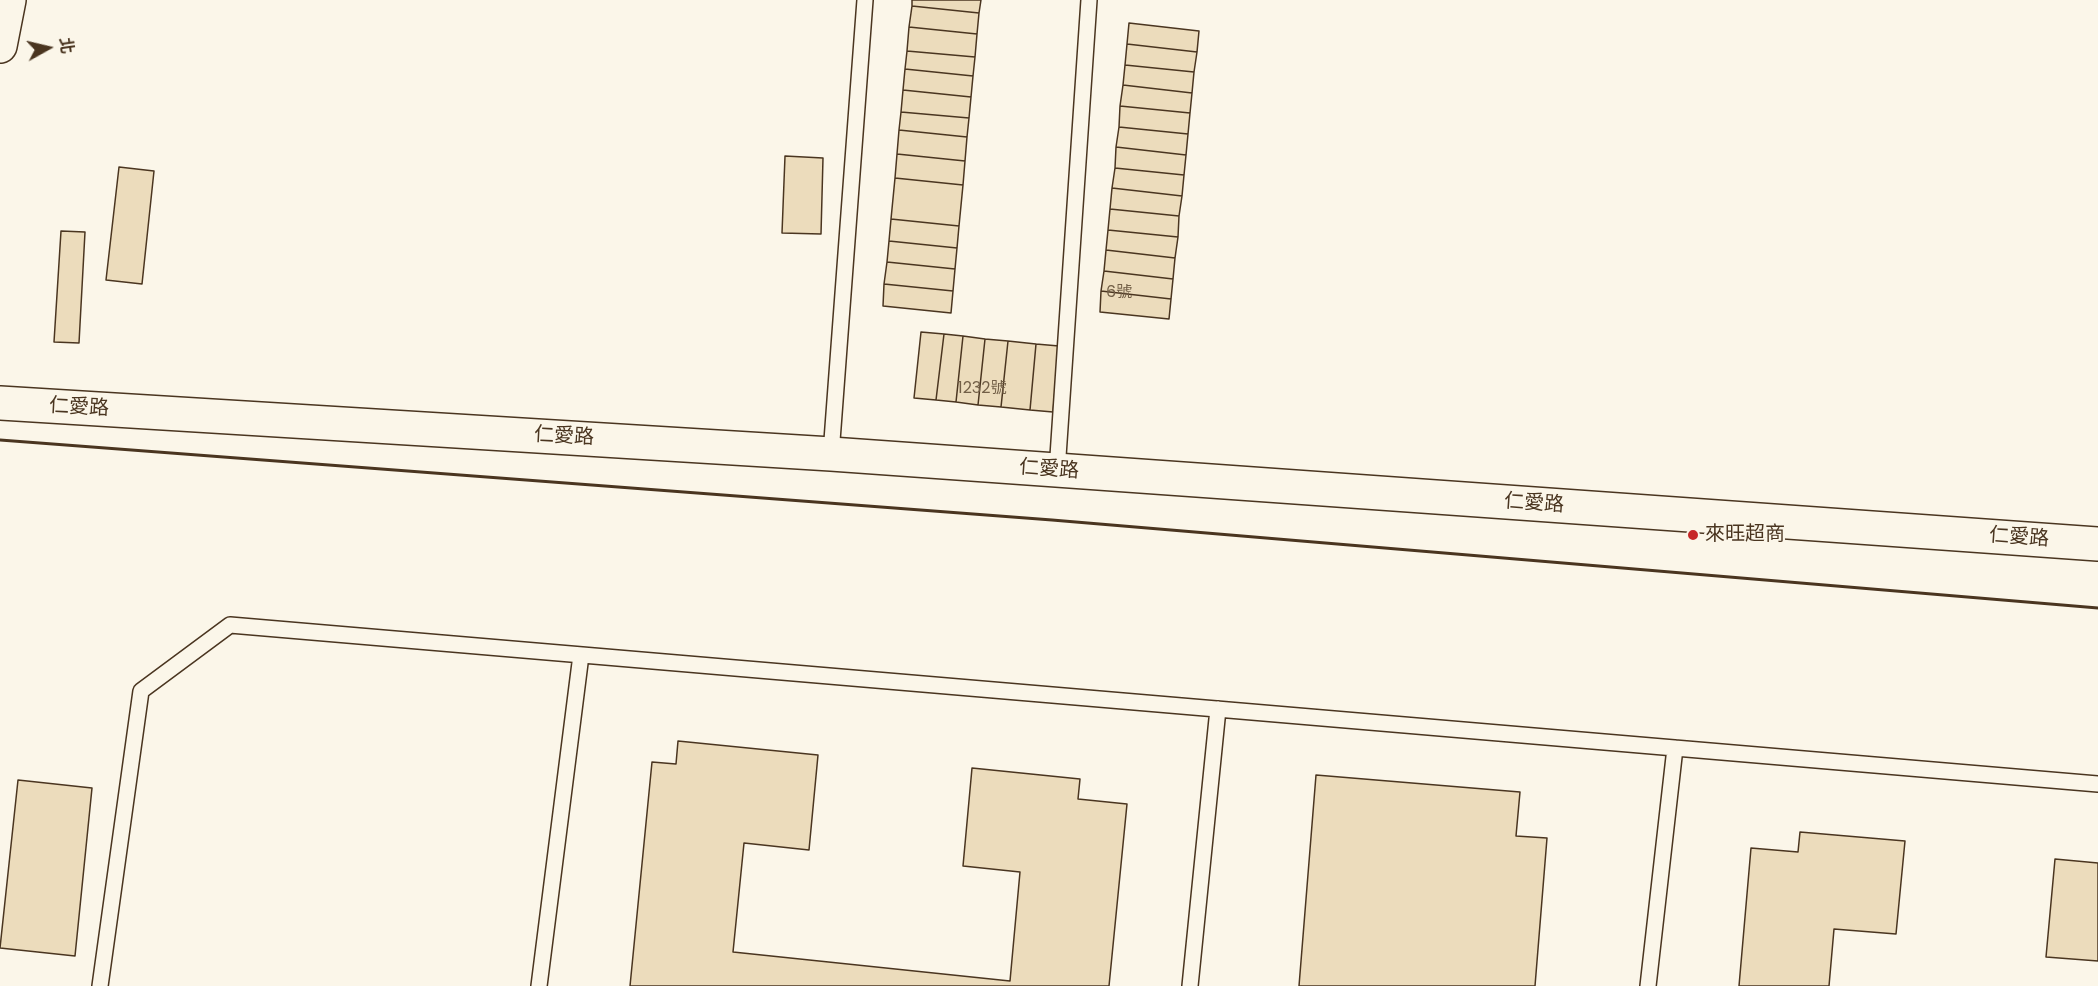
<!DOCTYPE html>
<html>
<head>
<meta charset="utf-8">
<style>
	body { margin:0 }
	#map { position:relative; width:2098px; height:986px; overflow:hidden; background:#fbf6e9; font-family:Poppins,"Noto Sans TC",sans-serif }
	canvas { display:block }
	.north { position:absolute; left:18px; top:18px; width:60px; height:60px; -webkit-text-stroke:4px #fbf6e9; paint-order:stroke; rotate:82deg; font-size:16px; font-weight:700; line-height:24px; text-align:center; color:#4a3520 }
	.north::after { content:''; display:block; margin:auto; width:21px; height:27px; background:#4a3520; clip-path:polygon(50% 0,100% 100%,50% 72%,0 100%) }
</style>
</head>
<body>
<div id="map">
<canvas width="2098" height="986"></canvas>
<div class="north">北</div>
</div>
<script>
const context = document.querySelector('canvas').getContext('2d');
context.lineJoin = 'round';
function paint(path, color) {
  context.fillStyle = color;
  context.fill(path, 'evenodd');
}
function stroke(path, color, width, dash) {
  context.strokeStyle = color;
  context.lineWidth = width;
  context.lineCap = dash ? 'butt' : 'round';
  context.setLineDash(dash || []);
  context.stroke(path);
}
function write(font, color, halo, rows, align = 'center') {
  context.font = font + ' Poppins,"Noto Sans TC",sans-serif';
  context.lineWidth = 4.5;
  context.setLineDash([]);
  context.textBaseline = 'middle';
  context.strokeStyle = halo;
  context.fillStyle = color;
  for (const [text, x, y, turn = 0] of rows) {
    context.save();
    context.translate(x, y);
    context.rotate((+turn || 0) * Math.PI / 180);
    context.textAlign = isNaN(turn) ? turn : align;
    if (halo) context.strokeText(text, 0, 0);
    context.fillText(text, 0, 0);
    context.restore();
  }
}
const building = new Path2D(`
	M 912,0 L 981,0 L 979,13 L 912,6 Z
	M 912,6 L 979,13 L 977,34 L 909,27 Z
	M 1129,23 L 1199,31 L 1197,52 L 1127,44 Z
	M 909,27 L 977,34 L 975,57 L 907,51 Z
	M 1127,44 L 1197,52 L 1194,72 L 1125,65 Z
	M 907,51 L 975,57 L 973,76 L 905,69 Z
	M 1125,65 L 1194,72 L 1192,93 L 1123,85 Z
	M 905,69 L 973,76 L 971,97 L 903,90 Z
	M 1123,85 L 1192,93 L 1190,113 L 1120,106 Z
	M 903,90 L 971,97 L 969,118 L 901,112 Z
	M 1120,106 L 1190,113 L 1188,134 L 1119,127 Z
	M 901,112 L 969,118 L 967,137 L 899,130 Z
	M 1119,127 L 1188,134 L 1186,155 L 1116,147 Z
	M 899,130 L 967,137 L 965,161 L 897,154 Z
	M 1116,147 L 1186,155 L 1184,175 L 1115,168 Z
	M 897,154 L 965,161 L 963,185 L 895,178 Z
	M 785,156 L 823,158 L 821,234 L 782,233 Z
	M 119,167 L 154,171 L 142,284 L 106,280 Z
	M 1115,168 L 1184,175 L 1182,196 L 1112,188 Z
	M 895,178 L 963,185 L 959,226 L 891,219 Z
	M 1112,188 L 1182,196 L 1179,216 L 1110,209 Z
	M 1110,209 L 1179,216 L 1178,237 L 1108,230 Z
	M 891,219 L 959,226 L 957,248 L 889,241 Z
	M 1108,230 L 1178,237 L 1175,258 L 1106,250 Z
	M 61,231 L 85,232 L 79,343 L 54,342 Z
	M 889,241 L 957,248 L 955,269 L 887,262 Z
	M 1106,250 L 1175,258 L 1173,279 L 1104,271 Z
	M 887,262 L 955,269 L 953,291 L 884,284 Z
	M 1104,271 L 1173,279 L 1171,299 L 1101,291 Z
	M 884,284 L 953,291 L 951,313 L 883,306 Z
	M 1101,291 L 1171,299 L 1169,319 L 1100,312 Z
	M 921,332 L 944,334 L 936,400 L 914,398 Z
	M 944,334 L 963,336 L 956,402 L 936,400 Z
	M 963,336 L 985,339 L 978,405 L 956,402 Z
	M 985,339 L 1008,341 L 1001,407 L 978,405 Z
	M 1008,341 L 1036,344 L 1030,410 L 1001,407 Z
	M 1036,344 L 1059,346 L 1053,412 L 1030,410 Z
	M 678,741 L 818,755 L 809,850 L 744,843 L 733,952 L 1010,981 L 1020,872 L 963,866 L 972,768 L 1080,779 L 1078,799 L 1127,804 L 1109,986 L 630,986 L 652,762 L 676,764 Z
	M 1316,775 L 1520,792 L 1516,836 L 1547,838 L 1535,986 L 1299,986 Z
	M 18,780 L 92,788 L 75,956 L 0,948 Z
	M 1800,832 L 1905,841 L 1896,934 L 1834,929 L 1829,986 L 1739,986 L 1751,848 L 1798,852 Z
	M 2055,859 L 2098,863 L 2098,961 L 2046,957 Z`);
paint(building, '#ecdcbc');
stroke(building, '#4a3520', 1.5);
const service = new Path2D(`
	M 831,454 L 865,0
	M 1057,471 L 1089,0
	M 100,986 L 141,691 L 230,625 L 2098,784
	M 539,986 L 581,655
	M 1190,986 L 1218,709
	M 1648,986 L 1675,748`);
const tertiary = new Path2D(`
	M 0,46 L 9,0
	M 0,403 L 831,454 L 2098,544`);
stroke(service, '#4a3520', 18);
stroke(tertiary, '#4a3520', 36);
stroke(service, '#fbf6e9', 15);
stroke(tertiary, '#fbf6e9', 33);
stroke(new Path2D(`
	M 0,440 L 1052,520 L 2098,608`), '#4a3520', 3);
for (const [x, y, r, color] of [
	[1693,535,6,"#c62828"]
]) {
  const dot = new Path2D();
  dot.arc(x, y, r, 0, 2 * Math.PI);
  context.fillStyle = color;
  context.fill(dot);
  stroke(dot, '#fbf6e9', 2);
}
write('16px', '#725f47', null, [
	["6號",1119,293],
	["1232號",982,389]
]);
write('20px', '#4a3520', '#fbf6e9', [
	["仁愛路",79,408,3],
	["仁愛路",564,437,3],
	["仁愛路",1049,470,4],
	["仁愛路",1534,504,4],
	["仁愛路",2019,538,4]
]);
write('20px', '#4a3520', '#fbf6e9', [
	["來旺超商",1705,535]
], 'left');
</script>
</body>
</html>
